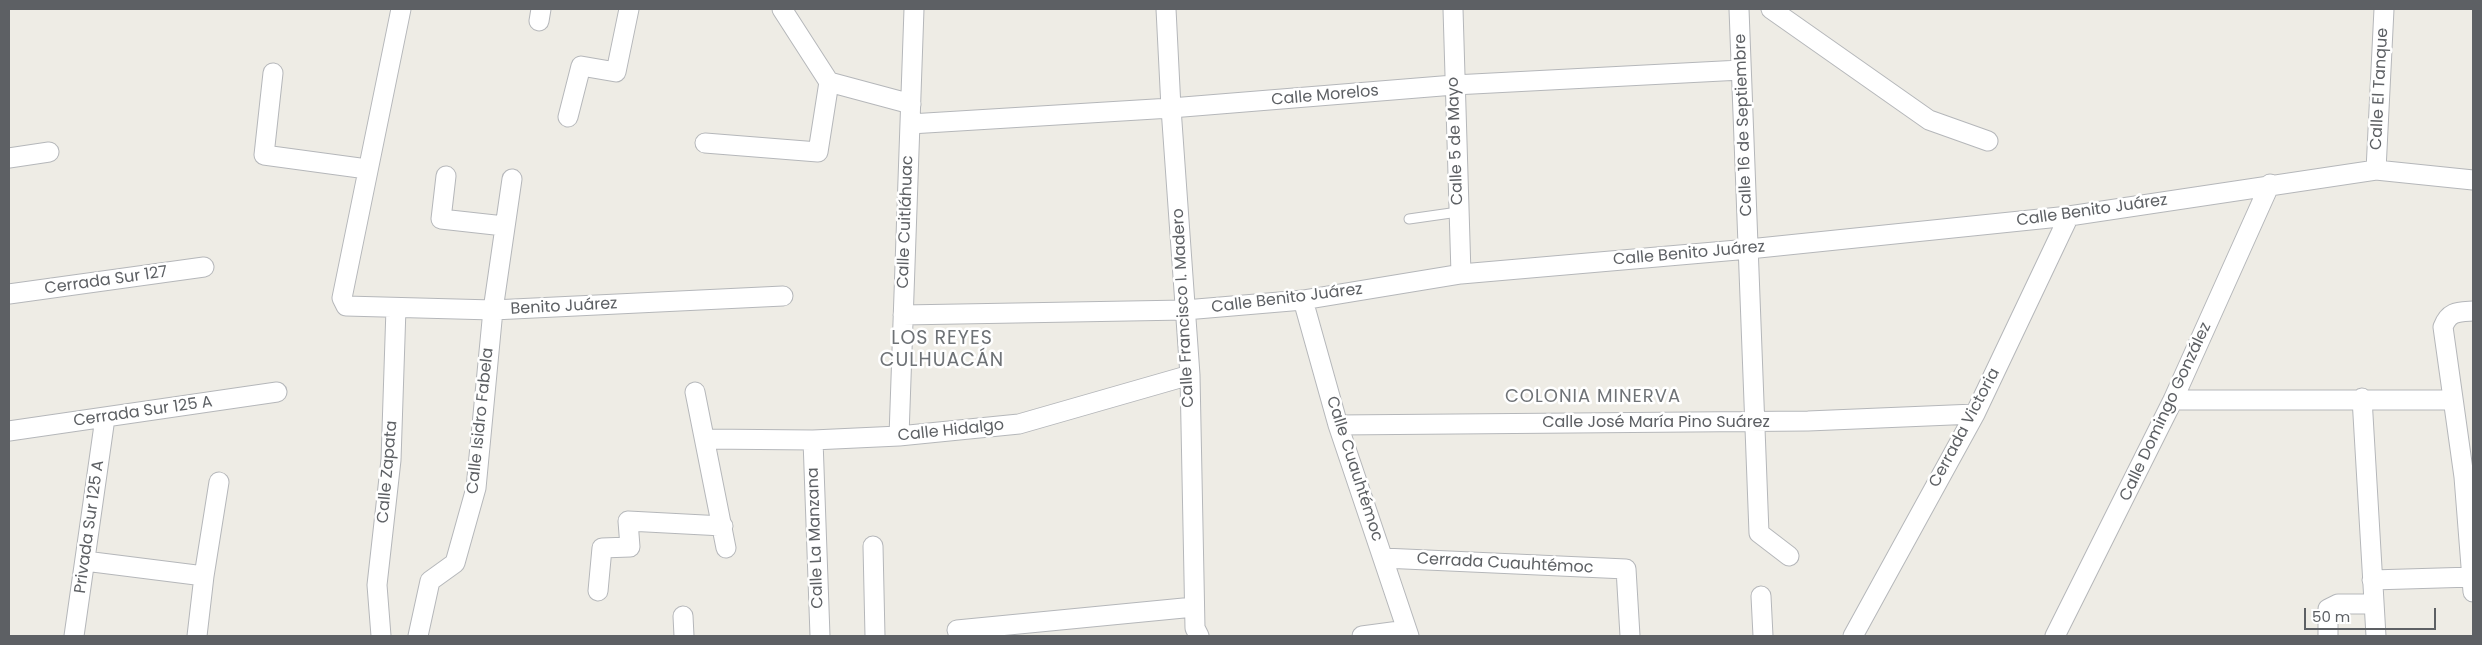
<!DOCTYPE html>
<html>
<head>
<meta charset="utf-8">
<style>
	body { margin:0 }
	#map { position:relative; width:2482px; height:645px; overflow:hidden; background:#eeece5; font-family:Poppins,sans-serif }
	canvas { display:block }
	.frame { position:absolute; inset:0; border:10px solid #5d6064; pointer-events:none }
	.scale { position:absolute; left:2304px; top:608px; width:132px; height:22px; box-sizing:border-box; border:2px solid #5d6064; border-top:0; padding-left:6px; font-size:15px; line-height:18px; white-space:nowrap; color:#5d6064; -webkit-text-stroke:4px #fff; paint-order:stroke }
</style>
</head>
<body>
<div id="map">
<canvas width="2482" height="645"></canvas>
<div class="frame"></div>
<div class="scale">50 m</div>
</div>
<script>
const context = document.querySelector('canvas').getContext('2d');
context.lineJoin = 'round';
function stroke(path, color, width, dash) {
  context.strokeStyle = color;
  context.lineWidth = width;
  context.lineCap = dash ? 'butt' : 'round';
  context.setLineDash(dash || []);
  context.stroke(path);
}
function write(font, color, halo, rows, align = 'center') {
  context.font = font + ' Poppins,sans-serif';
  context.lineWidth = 5;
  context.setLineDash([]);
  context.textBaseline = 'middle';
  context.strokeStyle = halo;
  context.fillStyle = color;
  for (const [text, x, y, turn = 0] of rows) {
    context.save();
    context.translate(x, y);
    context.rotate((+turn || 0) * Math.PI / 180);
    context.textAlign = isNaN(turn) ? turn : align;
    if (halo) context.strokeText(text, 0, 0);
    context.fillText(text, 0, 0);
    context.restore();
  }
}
const service = new Path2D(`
	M 1409,219 L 1458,212`);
const minor = new Path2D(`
	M 401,9 L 342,298 L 346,306 L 493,310 L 783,296
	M 782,9 L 829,82 L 911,104
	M 1166,9 L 1171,108 L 1190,375 L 1195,628 L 1199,636
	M 1453,9 L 1461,274
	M 1739,9 L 1759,533 L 1789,556
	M 1771,9 L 1929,120 L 1988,141
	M 539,21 L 541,9
	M 273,73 L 264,155 L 367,169
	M 568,117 L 581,66 L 616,72 L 629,9
	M 910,124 L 1171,108 L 1454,85 L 1741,70
	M 705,143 L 818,152 L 829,82
	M 9,158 L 49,152
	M 2376,170 L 2384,9
	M 446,176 L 441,219 L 504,226
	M 9,294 L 204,267
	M 1303,300 L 1338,425 L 1409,636
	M 2473,311 C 2458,312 2449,311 2443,327 L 2464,477 L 2473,592
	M 903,315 L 1185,310 L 1303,300 L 1461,274 L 1749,249 L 2069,216 L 2376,170 L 2473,180
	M 695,392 L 726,548
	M 2362,398 L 2376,636
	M 2173,400 L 2452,400
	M 1338,425 L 1808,421 L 1975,414
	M 9,431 L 277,392
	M 899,436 L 914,9
	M 705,439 L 813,440 L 899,436 L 1019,424 L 1190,375
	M 813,440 L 820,636
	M 873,546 L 875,636
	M 1383,558 L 1626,569 L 1630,636
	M 85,561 L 204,576
	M 2372,580 L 2473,577
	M 598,591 L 602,548 L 630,547 L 628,521 L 723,526
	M 1761,596 L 1763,636
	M 683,616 L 684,636
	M 957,630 L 1194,607
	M 74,636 L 105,418
	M 197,636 L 204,576 L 219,482
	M 381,636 L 377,585 L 391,460 L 396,308
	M 418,636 L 430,581 L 455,563 L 476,488 L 493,310 L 512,179
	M 1362,636 L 1407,630
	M 1853,636 L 1975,414 L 2069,216
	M 2055,636 L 2173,400 L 2270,184
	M 2328,636 L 2328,609 L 2338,604 L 2374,604`);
stroke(service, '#b5b7ba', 11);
stroke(minor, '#b5b7ba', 21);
stroke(service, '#fff', 9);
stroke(minor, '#fff', 19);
write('16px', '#5d6064', '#fff', [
	["Calle El Tanque",2380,89,-87],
	["Calle Morelos",1325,96,-5],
	["Calle 16 de Septiembre",1744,125,-92],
	["Calle 5 de Mayo",1456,141,-92],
	["Calle Benito Juárez",2092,211,-8],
	["Calle Cuitláhuac",906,222,-88],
	["Calle Benito Juárez",1689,254,-5],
	["Cerrada Sur 127",106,281,-8],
	["Calle Benito Juárez",1287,299,-7],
	["Benito Juárez",564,307,-3],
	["Calle Francisco I. Madero",1184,308,-93],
	["Cerrada Sur 125 A",143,412,-8],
	["Calle Domingo González",2166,412,-65],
	["Calle Isidro Fabela",481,421,-84],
	["Calle José María Pino Suárez",1656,423],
	["Cerrada Victoria",1965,428,-62],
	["Calle Hidalgo",951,431,-6],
	["Calle Cuauhtémoc",1354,469,72],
	["Calle Zapata",388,472,-85],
	["Privada Sur 125 A",90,527,-82],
	["Calle La Manzana",816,538,-92],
	["Cerrada Cuauhtémoc",1505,564,3]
]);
context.letterSpacing = '1px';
write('18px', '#6e7276', '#fff', [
	["COLONIA MINERVA",1593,397]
]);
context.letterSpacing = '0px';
context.letterSpacing = '1px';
write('19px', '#6e7276', '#fff', [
	["LOS REYES",942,339],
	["CULHUACÁN",942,361]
]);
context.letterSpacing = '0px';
</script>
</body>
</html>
